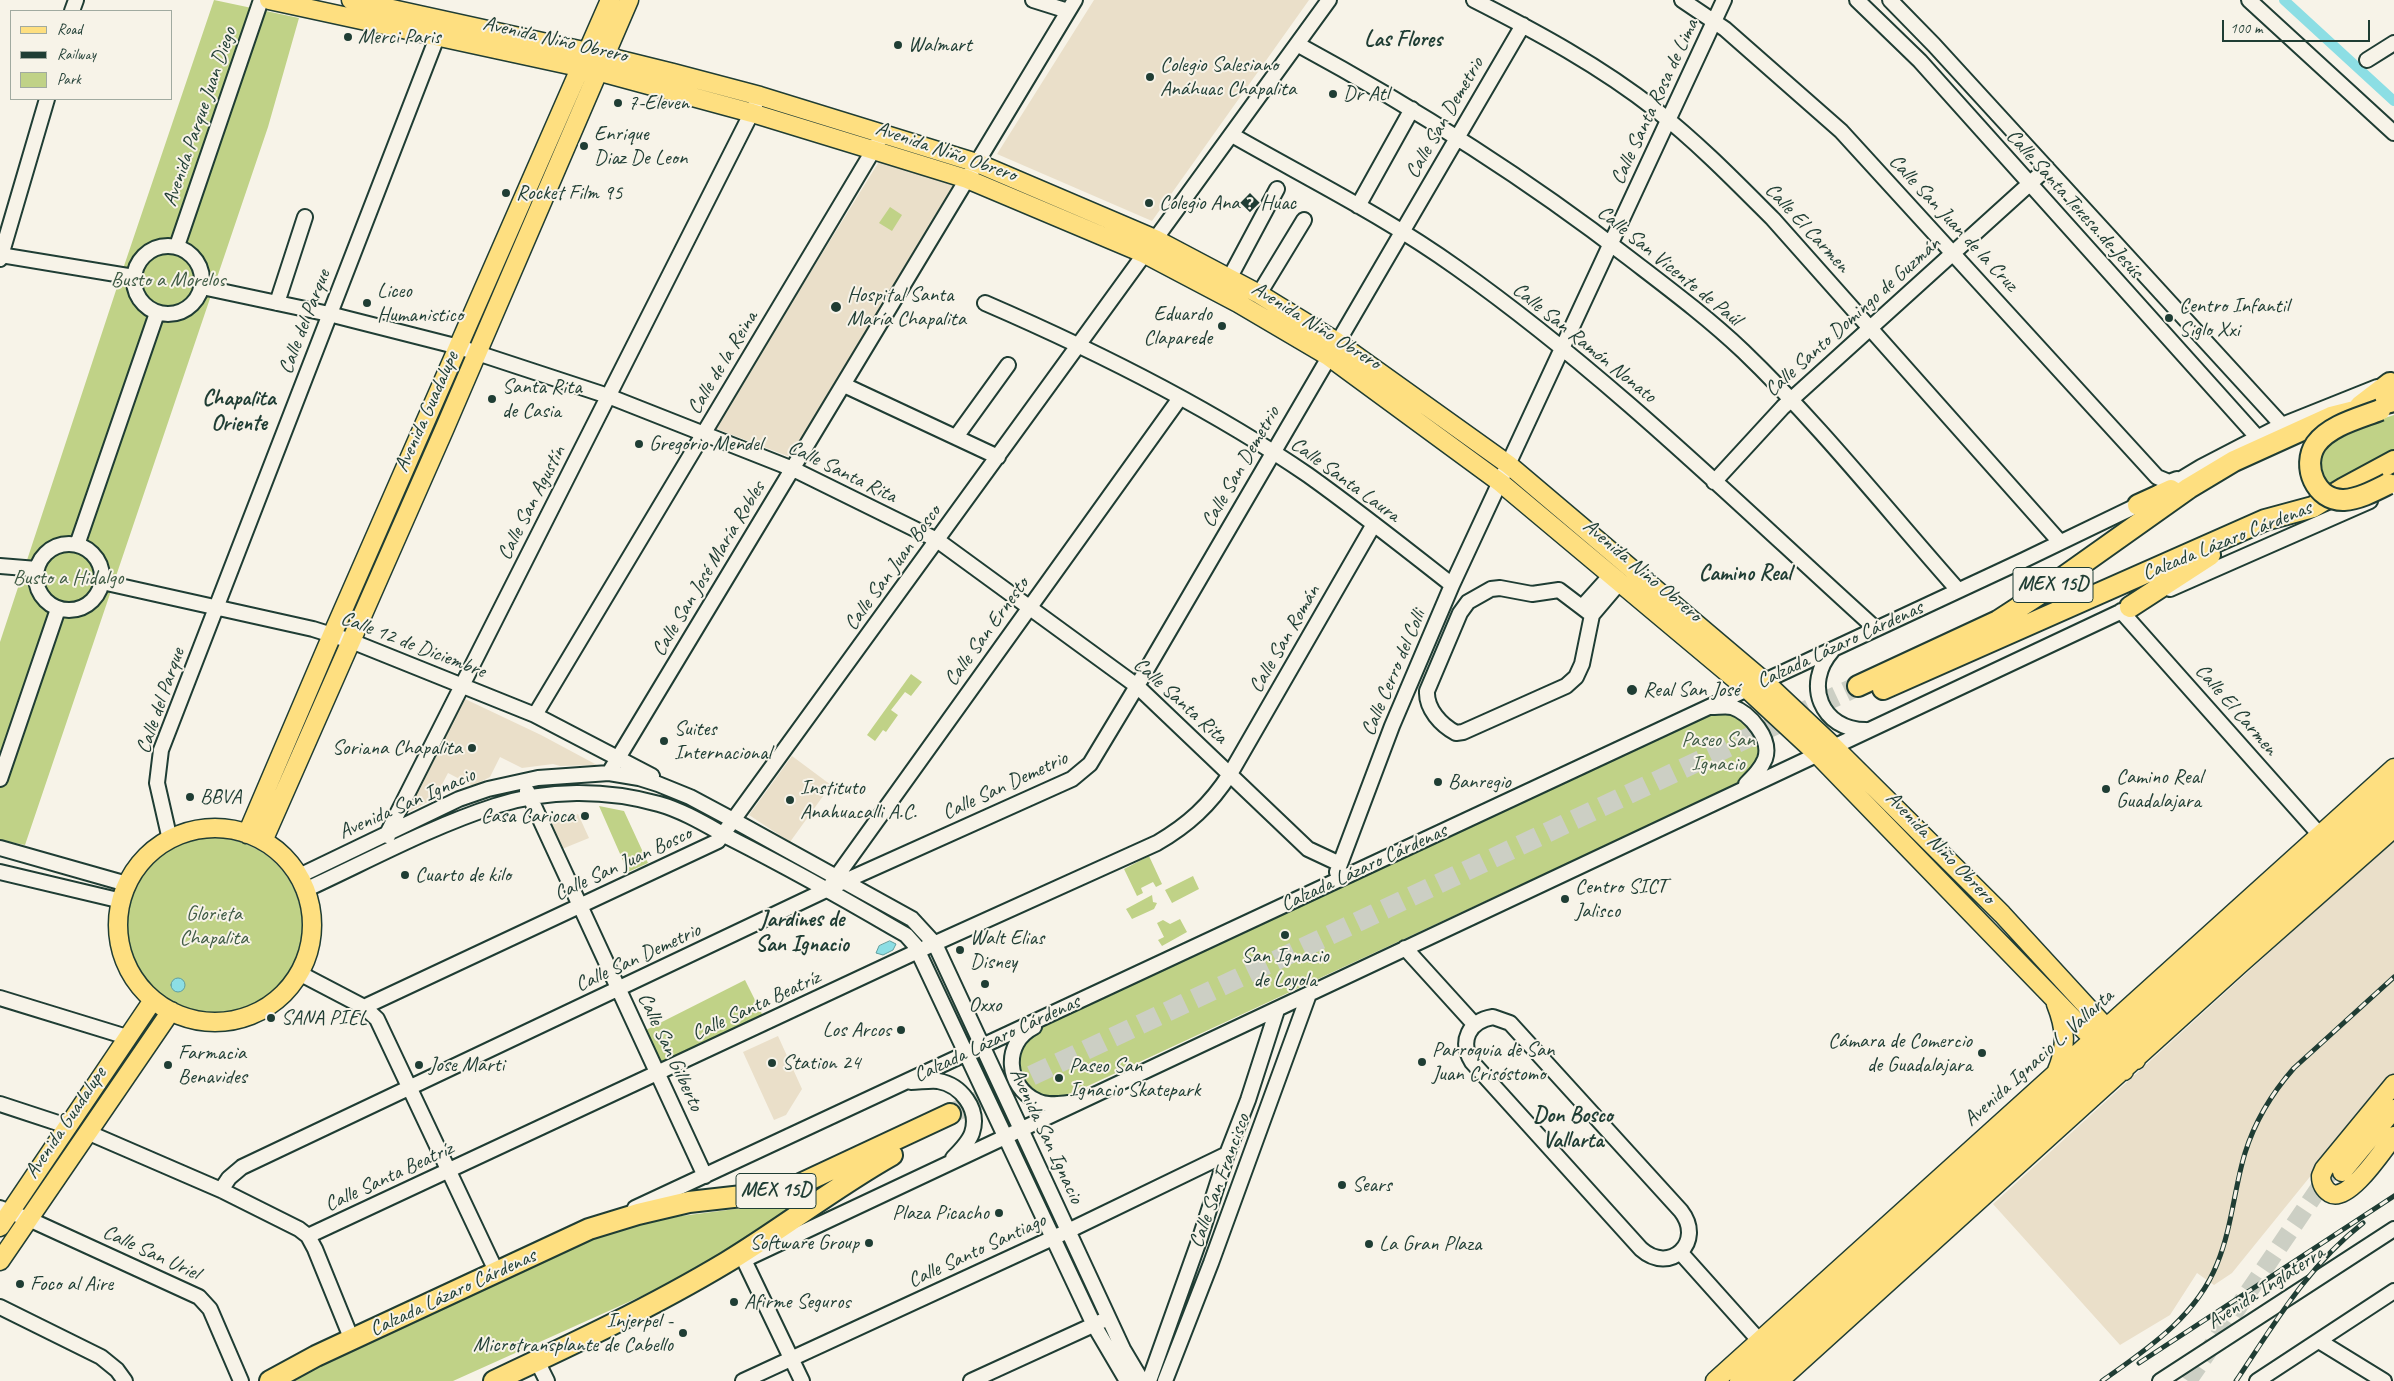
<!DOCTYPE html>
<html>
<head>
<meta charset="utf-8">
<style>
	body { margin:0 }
	#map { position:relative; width:2394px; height:1381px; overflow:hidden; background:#f7f3e8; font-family:Caveat,sans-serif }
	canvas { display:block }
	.legend { position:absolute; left:10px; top:10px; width:162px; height:90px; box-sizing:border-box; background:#f7f3e8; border:1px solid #a1aaa0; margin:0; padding:6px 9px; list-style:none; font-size:15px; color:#1f3d34 }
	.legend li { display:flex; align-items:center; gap:10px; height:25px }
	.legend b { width:25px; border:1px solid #a1aaa0 }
	.scale { position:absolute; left:2222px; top:20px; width:148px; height:22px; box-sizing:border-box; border:2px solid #1f3d34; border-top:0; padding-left:6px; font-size:15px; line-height:18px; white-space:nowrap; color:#1f3d34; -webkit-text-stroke:4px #f7f3e8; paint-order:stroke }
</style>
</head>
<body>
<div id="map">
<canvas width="2394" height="1381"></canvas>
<ul class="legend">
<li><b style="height:6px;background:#fedf80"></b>Road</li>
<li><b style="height:6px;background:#1f3d34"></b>Railway</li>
<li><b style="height:14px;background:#c0d287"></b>Park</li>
</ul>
<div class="scale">100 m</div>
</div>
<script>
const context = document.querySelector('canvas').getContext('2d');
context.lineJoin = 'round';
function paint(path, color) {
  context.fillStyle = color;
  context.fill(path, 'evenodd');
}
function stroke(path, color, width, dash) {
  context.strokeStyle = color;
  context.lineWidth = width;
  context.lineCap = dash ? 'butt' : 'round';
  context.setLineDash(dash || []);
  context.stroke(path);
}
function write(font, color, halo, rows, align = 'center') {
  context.font = font + ' Caveat,sans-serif';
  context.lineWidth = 4;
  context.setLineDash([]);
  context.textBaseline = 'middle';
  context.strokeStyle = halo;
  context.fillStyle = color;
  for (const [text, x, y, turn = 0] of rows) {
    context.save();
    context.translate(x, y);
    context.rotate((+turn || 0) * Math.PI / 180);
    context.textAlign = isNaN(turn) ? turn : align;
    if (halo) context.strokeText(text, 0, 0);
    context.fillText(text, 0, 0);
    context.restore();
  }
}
paint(new Path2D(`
	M 1094,0 L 1309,0 L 1152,221 L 997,154 Z
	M 880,160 L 957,186 L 790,457 L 714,428 Z
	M 463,698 L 541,735 L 597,765 L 560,766 L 553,764 L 522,768 L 500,757 L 490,777 L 473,786 L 448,773 L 435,798 L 405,814 Z
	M 792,756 L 831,785 L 790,842 L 749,815 Z
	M 565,813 L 568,818 L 578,814 L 589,838 L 562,849 L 550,820 Z
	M 2394,839 L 2394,1073 L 2232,1273 L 2214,1285 L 2197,1273 L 2170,1315 L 2120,1345 L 1993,1204 Z
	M 778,1036 L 802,1089 L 786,1115 L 774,1120 L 743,1052 Z`), '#eadfc9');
paint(new Path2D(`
	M 214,0 L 299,18 L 268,127 L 25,845 L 0,840 L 0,642 L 125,263 Z
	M 890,207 L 902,215 L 892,231 L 879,223 Z
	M 2394,415 L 2394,479 L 2357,495 L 2322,484 L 2319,454 L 2333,435 Z
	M 911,674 L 922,682 L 911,696 L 905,692 L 891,710 L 898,715 L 886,732 L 883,730 L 875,741 L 867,735 Z
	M 1717,710 L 1732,710 L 1756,730 L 1762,757 L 1748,779 L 1062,1098 L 1036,1098 L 1017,1075 L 1016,1049 L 1034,1031 Z
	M 599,806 L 624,811 L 648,863 L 628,872 Z
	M126 926a88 88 0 1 1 176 0a88 88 0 1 1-176 0Z
	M 1149,856 L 1162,884 L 1156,887 L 1153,882 L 1141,888 L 1143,893 L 1137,896 L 1124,869 Z
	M 1193,876 L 1199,889 L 1172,903 L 1165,890 Z
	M 1152,895 L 1153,902 L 1157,903 L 1154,909 L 1132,919 L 1126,909 Z
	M 1180,919 L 1187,932 L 1162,946 L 1158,940 L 1164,937 L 1157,923 L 1163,920 L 1170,924 Z
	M 745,980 L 763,1016 L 663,1066 L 646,1030 Z
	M 789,1202 L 793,1210 L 779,1220 L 673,1282 L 453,1381 L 287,1381 L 594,1237 L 643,1221 Z`), '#c0d287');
const water = new Path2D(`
	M 890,941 L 896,944 L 893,950 L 883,955 L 876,953 L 879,946 Z
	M171 985a7 7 0 1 1 14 0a7 7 0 1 1-14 0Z`);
paint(water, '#8cdee4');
stroke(water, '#609e9e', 1);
stroke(new Path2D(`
	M 2284,0 L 2394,101`), '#8cdee4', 10);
stroke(new Path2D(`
	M 2188,1381 L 2330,1172`), '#cccfc4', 18, [18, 9]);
stroke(new Path2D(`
	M 950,1114 L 1858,686`), '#cccfc4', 20, [20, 10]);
const minor = new Path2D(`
	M 1033,0 L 1068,11
	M 1474,0 C 1537,32 1600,66 1656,110 C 1698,143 1735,181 1773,219 L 2060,542
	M 1682,0 L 1725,29 L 1841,131 L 2157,477 L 2169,482 L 2177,479
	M 1857,0 L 1920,61 L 2258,438
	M 1890,0 L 1934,45 L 2282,425
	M 2249,0 L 2394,133
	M 72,11 L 76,0
	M 1297,44 C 1415,108 1523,176 1629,258 C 1668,288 1707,317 1743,351 C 1820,425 1887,510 1958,590
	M 2367,60 L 2394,43
	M 1232,135 C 1307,178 1386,217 1457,268 C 1608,375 1739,505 1876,629
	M 1358,206 L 1412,109
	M134 280a34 34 0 1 1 68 0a34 34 0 1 1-68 0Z
	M 177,246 L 261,0
	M 0,255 L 134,277
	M 0,259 L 47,99
	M 1230,277 L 1277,189
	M 202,287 L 329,314 L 459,347 L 608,396 L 793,469 L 937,540 L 1137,686 L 1308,849 L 1340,864
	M 1259,294 L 1304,220
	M 277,303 L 305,217
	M 985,303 C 1096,351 1207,406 1308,475 C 1357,510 1405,548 1452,585
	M 844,385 L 998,457
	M 956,437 L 1008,365
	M 1714,482 L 1783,407 L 2047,168
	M36 577a33 33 0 1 1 66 0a33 33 0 1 1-66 0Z
	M 77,545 L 157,313
	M 0,566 L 37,569
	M 102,582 L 313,629 L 351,641 L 535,715 L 652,776
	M 2170,589 L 2370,501
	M 1583,606 L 1611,575
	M 2121,611 L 2320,835
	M 1592,615 L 1559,590 L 1532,594 L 1500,588 L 1491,589 L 1468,602 L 1460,613 L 1427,691 C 1426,709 1441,725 1456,733 L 1463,732 L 1566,686 L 1576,677 L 1582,664 L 1592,615 L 1620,582
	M 1832,651 C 1803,684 1821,730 1866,730
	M 1712,707 C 1718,707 1726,706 1732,707 C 1750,713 1772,739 1765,759 C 1761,769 1754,776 1746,784
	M 535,715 L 883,134
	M 609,773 L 1075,0
	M 0,779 L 58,609
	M 527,791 L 705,1176
	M 388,836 L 387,834 L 755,106
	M 170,840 L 157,783 L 161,750 L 441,27
	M 0,848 L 127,884
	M 0,872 L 122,901
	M 1337,872 L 1392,726 L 1452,585 L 1724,0
	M 299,876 L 459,799 L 488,789 L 538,778 L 609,773 L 639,778 L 658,784 L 690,797 L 733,820 L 912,919 L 935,944 L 1123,1349 L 1142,1381
	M 832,883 L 1180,398
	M 305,890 C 368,861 430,827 495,806 C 547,789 606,789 659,804 C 684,811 708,826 730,838 C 785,866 839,896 892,927 L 906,935 L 915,945 L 1094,1325 L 1127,1381
	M 1405,948 L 1474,1024
	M 299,973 L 364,1007 L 377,1019 L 497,1273
	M 0,998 L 127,1037
	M 364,1007 L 718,841 L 1329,0
	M 1493,1017 L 1510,1023 L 1681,1211 C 1705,1242 1670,1275 1641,1249 L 1472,1062 C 1459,1041 1469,1021 1493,1017 Z
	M 1034,1027 C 1002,1043 1006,1087 1037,1101 C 1047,1106 1058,1104 1068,1103
	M 911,1082 C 919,1082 930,1080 938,1081 C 961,1085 980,1109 972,1133 C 969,1142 960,1151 953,1158
	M 0,1104 L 67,1126
	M 87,1132 L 221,1190 L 299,1229 L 308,1236 L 315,1249 L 352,1340
	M 221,1190 L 229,1178 L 242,1167 L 845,881 L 1072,779 L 1090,764 L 1137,686 L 1523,25
	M 0,1208 L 33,1221 L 199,1297 L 210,1309 L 241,1381
	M 635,1208 L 2024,560 L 2138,505 L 2201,467 L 2282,425 L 2377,387
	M 308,1236 L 918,951 L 1157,843 C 1188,825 1210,805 1230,774 L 1374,524
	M 1680,1252 L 1765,1347
	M 748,1258 L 2137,604
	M 744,1260 L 802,1381
	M 0,1307 L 101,1357 L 117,1370 L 125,1381
	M 2319,1341 L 2384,1381
	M 537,1361 L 547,1381
	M 743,1381 L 1068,1231 L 1227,1154
	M 971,1381 L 1102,1321
	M 1149,1381 L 1199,1241 L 1227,1154 L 1248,1100 L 1277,1010
	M 1165,1381 L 1211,1263 L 1309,994
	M 2160,1381 L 2394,1229
	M 2257,1381 L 2394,1291`);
const major = new Path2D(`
	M 269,0 L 597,71 L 752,113 L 873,150 L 967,179 L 1145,254 L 1238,303 L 1328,356 L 1501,483 L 1747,689 L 1817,754 L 2124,1071
	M 351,0 L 588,52 L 673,73 L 760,96 L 977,163 L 1155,239 L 1259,294 L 1337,342 L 1509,465 L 1764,681 L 1833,746 L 2002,914 L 2136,1060
	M118 925a97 97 0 1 1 194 0a97 97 0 1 1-194 0Z
	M 247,834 L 332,635 L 610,0
	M 263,841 L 444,430 L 629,0
	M 2056,1073 C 2067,1048 2066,1029 2056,1004
	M 2394,1084 L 2324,1169 L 2321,1176 C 2321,1184 2324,1189 2330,1193 C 2348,1204 2383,1150 2394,1136
	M 2342,1172 L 2394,1109
	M 0,1227 L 153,1000
	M 0,1261 L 171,1011
	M 1715,1381 L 2394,768
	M 1739,1381 L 2394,789
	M 1760,1381 L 1957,1200 L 2394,809
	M 1779,1381 L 2240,964 L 2394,828`);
const highway = new Path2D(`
	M 2360,406 L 2390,383
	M 2138,505 L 2171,490
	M 2130,607 L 2210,555
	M 1858,686 L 1998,621 L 2041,593 L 2189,488 L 2234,461 L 2331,417 L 2394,401
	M 1883,689 L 2265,520 L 2313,507 L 2344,488 L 2394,461
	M 270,1381 L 316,1356 L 589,1229 L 638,1214 L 689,1202 L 769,1193 L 798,1185 L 950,1114
	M 494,1381 C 573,1344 652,1307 727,1262 C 783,1228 835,1187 892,1155`);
stroke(minor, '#1f3d34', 18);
stroke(major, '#1f3d34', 21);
stroke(highway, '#1f3d34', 24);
stroke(minor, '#f7f3e8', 14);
stroke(major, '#fedf80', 18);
stroke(highway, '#fedf80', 20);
const rail = new Path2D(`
	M 2139,1363 L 2394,1196
	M 2102,1381 C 2147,1349 2196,1317 2217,1264 C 2232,1228 2234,1189 2245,1153 C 2255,1121 2272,1093 2294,1068 L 2394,977
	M 2236,1381 C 2275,1323 2307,1267 2363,1223`);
stroke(rail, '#1f3d34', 5);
stroke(rail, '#f7f3e8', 3, [9]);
const highwayBridge = new Path2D(`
	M 2380,410 C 2360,418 2330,425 2316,444 C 2301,466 2316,501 2344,500 C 2359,499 2374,491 2388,484`);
stroke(highwayBridge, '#1f3d34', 24, []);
stroke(highwayBridge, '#fedf80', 20);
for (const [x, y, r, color] of [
	[348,37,5,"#1f3d34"],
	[898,45,5,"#1f3d34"],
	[1150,77,5,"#1f3d34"],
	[1333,94,5,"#1f3d34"],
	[618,103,5,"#1f3d34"],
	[584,146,5,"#1f3d34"],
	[506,193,5,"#1f3d34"],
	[1149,203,5,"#1f3d34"],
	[367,303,5,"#1f3d34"],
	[836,307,6,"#1f3d34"],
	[2169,318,5,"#1f3d34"],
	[1222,326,5,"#1f3d34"],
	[492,399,5,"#1f3d34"],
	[639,444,5,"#1f3d34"],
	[1632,690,6,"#1f3d34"],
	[664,741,5,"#1f3d34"],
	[472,748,5,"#1f3d34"],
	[1438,782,5,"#1f3d34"],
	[2106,789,5,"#1f3d34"],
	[190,797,5,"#1f3d34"],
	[790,800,5,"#1f3d34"],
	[585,816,5,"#1f3d34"],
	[405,875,5,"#1f3d34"],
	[1565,899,5,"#1f3d34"],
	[1285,935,5,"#1f3d34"],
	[960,950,5,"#1f3d34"],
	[985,984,5,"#1f3d34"],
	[271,1018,5,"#1f3d34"],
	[901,1030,5,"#1f3d34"],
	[1982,1053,5,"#1f3d34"],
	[1422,1062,5,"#1f3d34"],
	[772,1063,5,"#1f3d34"],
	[168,1065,5,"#1f3d34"],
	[419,1065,5,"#1f3d34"],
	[1059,1078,5,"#1f3d34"],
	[1342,1185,5,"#1f3d34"],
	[999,1213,5,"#1f3d34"],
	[869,1243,5,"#1f3d34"],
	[1369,1244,5,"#1f3d34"],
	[20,1284,5,"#1f3d34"],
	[734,1302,5,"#1f3d34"],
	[683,1333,5,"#1f3d34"]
]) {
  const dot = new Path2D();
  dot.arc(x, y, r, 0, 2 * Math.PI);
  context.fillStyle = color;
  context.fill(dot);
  stroke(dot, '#f7f3e8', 2);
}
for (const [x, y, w] of [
	[2053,585,80],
	[776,1191,80]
]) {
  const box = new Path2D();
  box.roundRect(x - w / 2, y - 17.5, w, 35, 4);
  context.fillStyle = '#f7f3e8';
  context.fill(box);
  stroke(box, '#1f3d34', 1);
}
write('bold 20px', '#1f3d34', null, [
	["MEX 15D",2053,585],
	["MEX 15D",776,1191]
]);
write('21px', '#1f3d34', '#f7f3e8', [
	["Merci Paris",358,37],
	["Walmart",908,45],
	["Colegio Salesiano",1160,65],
	["Anáhuac Chapalita",1160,89],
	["Dr Atl",1343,94],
	["7-Eleven",628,103],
	["Enrique",594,134],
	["Diaz De Leon",594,158],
	["Rocket Film 95",516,193],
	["Colegio Ana�Huac",1159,203],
	["Liceo",377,291],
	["Humanistico",377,315],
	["Hospital Santa",847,295],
	["María Chapalita",847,319],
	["Centro Infantil",2179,306],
	["Siglo Xxi",2179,330],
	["Eduardo",1212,314,"right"],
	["Claparede",1212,338,"right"],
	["Santa Rita",502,387],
	["de Casia",502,411],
	["Gregorio Mendel",649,444],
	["Real San José",1643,690],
	["Suites",674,729],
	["Internacional",674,753],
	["Soriana Chapalita",462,748,"right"],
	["Camino Real",2116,777],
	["Guadalajara",2116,801],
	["Banregio",1448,782],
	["Instituto",800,788],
	["Anahuacalli A.C.",800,812],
	["BBVA",200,797],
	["Casa Carioca",575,816,"right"],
	["Cuarto de kilo",415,875],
	["Centro SICT",1575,887],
	["Jalisco",1575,911],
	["Walt Elias",970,938],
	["Disney",970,962],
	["San Ignacio",1285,956,"center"],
	["de Loyola",1285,980,"center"],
	["Oxxo",985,1005,"center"],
	["SANA PIEL",281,1018],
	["Los Arcos",891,1030,"right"],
	["Cámara de Comercio",1972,1041,"right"],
	["de Guadalajara",1972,1065,"right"],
	["Parroquia de San",1432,1050],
	["Juan Crisóstomo",1432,1074],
	["Farmacia",178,1053],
	["Benavides",178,1077],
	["Station 24",782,1063],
	["Jose Marti",429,1065],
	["Paseo San",1069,1066],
	["Ignacio Skatepark",1069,1090],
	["Sears",1352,1185],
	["Plaza Picacho",989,1213,"right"],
	["Software Group",859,1243,"right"],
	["La Gran Plaza",1379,1244],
	["Foco al Aire",30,1284],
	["Afirme Seguros",744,1302],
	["Injerpel -",673,1321,"right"],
	["Microtransplante de Cabello",673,1345,"right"]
], 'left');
write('21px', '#1f3d34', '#f7f3e8', [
	["Avenida Niño Obrero",555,40,13],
	["Calle Santa Rosa de Lima",1655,102,-65],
	["Avenida Parque Juan Diego",200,117,-71],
	["Calle San Demetrio",1445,118,-60],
	["Avenida Niño Obrero",946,152,19],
	["Calle Santa Teresa de Jesús",2074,204,48],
	["Calle San Juan de la Cruz",1953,223,47],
	["Calle El Carmen",1807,228,47],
	["Calle San Vicente de Paúl",1669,266,39],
	["Calle Santo Domingo de Guzmán",1853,317,-42],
	["Calle del Parque",305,322,-69],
	["Avenida Niño Obrero",1316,326,32],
	["Calle San Ramón Nonato",1584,343,39],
	["Calle de la Reina",723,363,-59],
	["Avenida Guadalupe",427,412,-66],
	["Calle San Demetrio",1241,467,-60],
	["Calle Santa Rita",842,472,26],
	["Calle Santa Laura",1345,480,36],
	["Calle San Agustín",532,503,-63],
	["Calzada Lázaro Cárdenas",2227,541,-22],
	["Calle San Juan Bosco",893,568,-54],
	["Calle San José María Robles",709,569,-59],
	["Avenida Niño Obrero",1642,571,40],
	["Calle San Ernesto",987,632,-54],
	["Calle San Román",1285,639,-60],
	["Calle 12 de Diciembre",413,645,21],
	["Calzada Lázaro Cárdenas",1840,645,-25],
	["Calle Cerro del Colli",1394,673,-67],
	["Calle del Parque",161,701,-71],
	["Calle Santa Rita",1180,701,42],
	["Calle El Carmen",2236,710,49],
	["Calle San Demetrio",1005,786,-25],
	["Avenida San Ignacio",407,804,-24],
	["Avenida Niño Obrero",1940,848,46],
	["Calle San Juan Bosco",623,864,-25],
	["Calzada Lázaro Cárdenas",1364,868,-25],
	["Calle San Demetrio",638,958,-25],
	["Calle Santa Beatríz",756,1006,-25],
	["Calzada Lázaro Cárdenas",997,1039,-25],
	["Calle San Gilberto",670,1052,65],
	["Avenida Ignacio L. Vallarta",2039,1058,-42],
	["Avenida Guadalupe",66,1123,-56],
	["Avenida San Ignacio",1046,1136,65],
	["Calle Santa Beatríz",389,1177,-25],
	["Calle San Francisco",1220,1181,-70],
	["Calle Santo Santiago",977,1251,-25],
	["Calle San Uriel",151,1253,25],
	["Avenida Inglaterra",2266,1288,-33],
	["Calzada Lázaro Cárdenas",453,1293,-25]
]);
write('21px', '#3f5b45', '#f7f3e8', [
	["Busto a Morelos",168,280],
	["Busto a Hidalgo",68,578],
	["Paseo San",1718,740],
	["Ignacio",1718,764],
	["Glorieta",214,914],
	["Chapalita",214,938]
]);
write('bold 22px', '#1f3d34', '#f7f3e8', [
	["Las Flores",1403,40],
	["Chapalita",239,399],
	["Oriente",239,424],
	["Camino Real",1745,574],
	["Jardines de",802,920],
	["San Ignacio",802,945],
	["Don Bosco",1573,1116],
	["Vallarta",1573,1141]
]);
</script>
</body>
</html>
